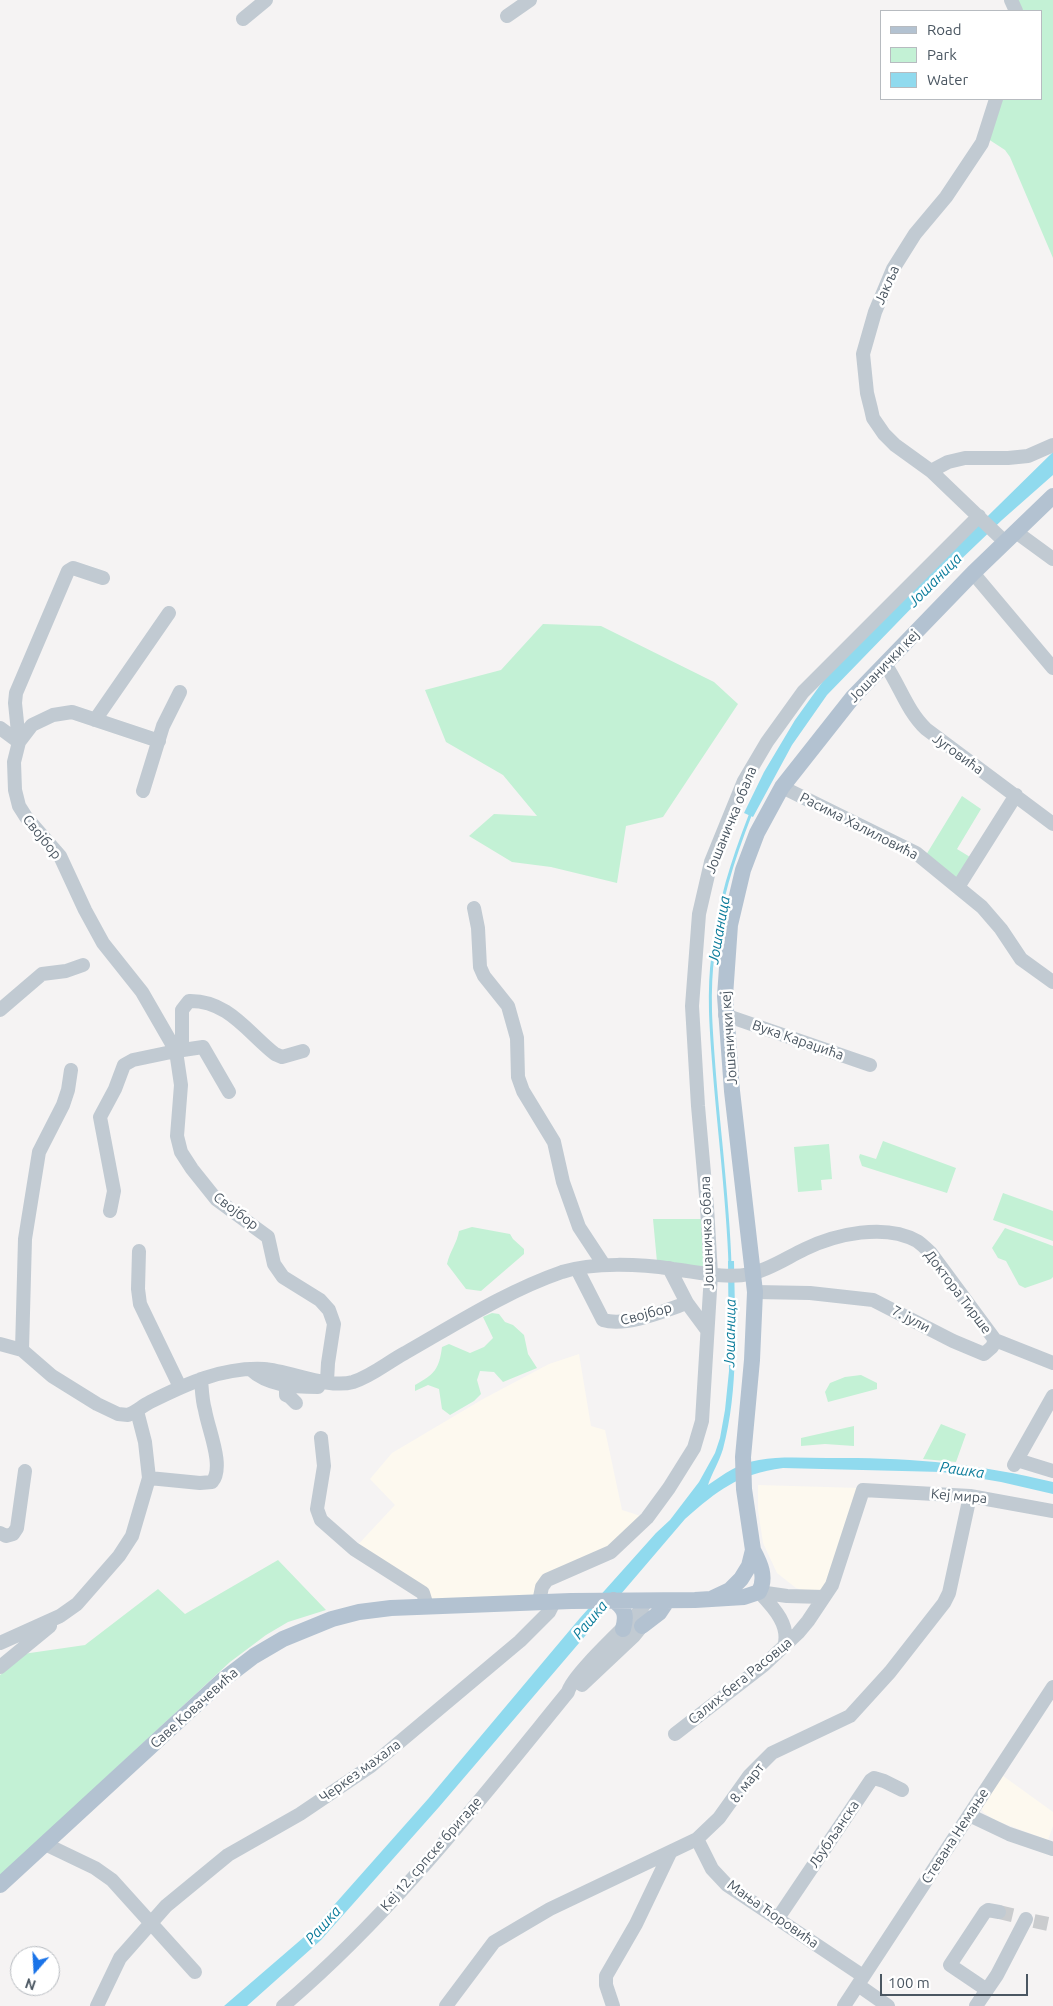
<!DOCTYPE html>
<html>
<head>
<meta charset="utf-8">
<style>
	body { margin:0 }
	#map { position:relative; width:1053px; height:2006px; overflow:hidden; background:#f5f3f3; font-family:Ubuntu,sans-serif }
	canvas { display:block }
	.legend { position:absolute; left:880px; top:10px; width:162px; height:90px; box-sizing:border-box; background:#fff; border:1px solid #b7bbc0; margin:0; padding:6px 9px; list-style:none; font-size:15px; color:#4a5661 }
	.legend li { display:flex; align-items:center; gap:10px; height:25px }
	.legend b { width:25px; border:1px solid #b7bbc0 }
	.north { position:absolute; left:10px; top:1946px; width:50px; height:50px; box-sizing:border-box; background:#fff; border:1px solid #b7bbc0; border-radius:50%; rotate:199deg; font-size:14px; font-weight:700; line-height:20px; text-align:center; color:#4a5661 }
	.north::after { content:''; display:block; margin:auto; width:18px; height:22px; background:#1a73e8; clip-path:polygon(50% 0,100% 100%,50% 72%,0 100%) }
	.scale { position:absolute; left:880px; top:1974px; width:148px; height:22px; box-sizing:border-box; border:2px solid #4a5661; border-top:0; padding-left:6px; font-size:15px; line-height:18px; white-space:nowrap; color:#4a5661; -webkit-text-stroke:4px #fff; paint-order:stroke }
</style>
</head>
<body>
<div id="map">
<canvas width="1053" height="2006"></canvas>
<ul class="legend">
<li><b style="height:6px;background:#b3c2d1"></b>Road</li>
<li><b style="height:14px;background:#c3f1d5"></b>Park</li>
<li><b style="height:14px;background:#90daee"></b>Water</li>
</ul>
<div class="north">N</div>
<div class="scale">100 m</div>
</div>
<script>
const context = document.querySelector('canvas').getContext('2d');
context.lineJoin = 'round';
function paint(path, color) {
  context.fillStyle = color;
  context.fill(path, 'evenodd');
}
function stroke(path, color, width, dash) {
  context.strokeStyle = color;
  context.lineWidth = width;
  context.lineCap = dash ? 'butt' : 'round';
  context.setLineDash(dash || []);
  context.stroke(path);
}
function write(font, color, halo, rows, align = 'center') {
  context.font = font + ' Ubuntu,sans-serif';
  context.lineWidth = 5;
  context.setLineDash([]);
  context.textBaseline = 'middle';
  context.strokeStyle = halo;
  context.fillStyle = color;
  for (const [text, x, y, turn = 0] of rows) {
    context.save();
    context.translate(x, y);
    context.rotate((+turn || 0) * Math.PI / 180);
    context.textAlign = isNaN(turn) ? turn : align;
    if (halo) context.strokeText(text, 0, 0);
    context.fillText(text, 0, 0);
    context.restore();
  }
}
paint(new Path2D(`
	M 579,1354 L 591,1426 L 605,1430 L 622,1510 L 647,1518 L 611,1552 L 547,1580 L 539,1602 L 427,1606 L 423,1593 L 354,1549 L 395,1505 L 370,1479 L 392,1453 L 483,1399 L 549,1364 Z
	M 758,1485 L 860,1488 L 828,1582 L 821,1590 L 812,1593 L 796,1588 L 777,1573 L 763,1543 L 758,1510 Z
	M 999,1773 L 1053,1812 L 1053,1826 L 1048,1840 L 997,1821 L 984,1813 L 978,1803 Z`), '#fdf9ef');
paint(new Path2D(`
	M 1011,0 L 1053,0 L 1053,258 L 1010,157 L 1005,150 L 985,137 L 996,99 L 1042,99 L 1042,11 L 1016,11 Z
	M 543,624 L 601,626 L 714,682 L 738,704 L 663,817 L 626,826 L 617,883 L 551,867 L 512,862 L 469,836 L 494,814 L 537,816 L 503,775 L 446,742 L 425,690 L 501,670 Z
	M 962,796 L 981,809 L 957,849 L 970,857 L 955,882 L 926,855 Z
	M 883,1141 L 956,1168 L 947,1193 L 862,1166 L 859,1157 L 860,1154 L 876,1159 Z
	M 829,1144 L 832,1179 L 821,1180 L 822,1190 L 798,1192 L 794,1147 Z
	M 1003,1193 L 1053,1211 L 1053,1241 L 993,1220 Z
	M 653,1219 L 702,1219 L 703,1267 L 657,1262 Z
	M 472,1227 L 510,1234 L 513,1239 L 524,1249 L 524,1254 L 481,1291 L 466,1289 L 447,1264 C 450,1251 457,1243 459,1231 Z
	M 1005,1228 L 1053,1246 L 1053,1277 L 1051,1279 L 1025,1288 L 1019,1285 L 1006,1261 L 998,1258 L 992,1248 Z
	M 492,1313 L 499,1314 L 505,1322 L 513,1325 L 524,1335 L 528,1354 L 537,1368 L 503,1382 L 494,1372 L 480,1371 L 477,1380 L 481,1394 L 474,1401 L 450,1415 L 442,1409 L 439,1389 L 428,1385 L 415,1391 L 415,1385 C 435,1374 439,1369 442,1347 L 449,1344 L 470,1353 L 484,1347 L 493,1338 L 483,1317 Z
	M 861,1375 L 877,1383 L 877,1389 L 828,1402 L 825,1392 L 830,1383 L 845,1377 Z
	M 941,1424 L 966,1434 L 956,1462 L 923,1459 Z
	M 854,1426 L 854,1446 L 825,1444 L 801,1446 L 801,1438 Z
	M 278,1560 L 326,1610 L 288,1622 L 266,1635 L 230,1662 L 0,1876 L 0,1675 L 23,1654 L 85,1645 L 158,1589 L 185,1614 Z`), '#c3f1d5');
paint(new Path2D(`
	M 1053,452 L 1053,475 L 1002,520 L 929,590 L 827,695 L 792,745 L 753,817 L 744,813 L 764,772 L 795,720 L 831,670 Z
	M 728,1261 L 734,1261 C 735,1323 739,1389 723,1449 C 719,1462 712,1473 708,1485 C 724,1474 739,1463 759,1460 C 781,1456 804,1458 827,1458 C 906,1457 976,1463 1053,1482 L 1053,1494 L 1001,1482 L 942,1472 L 783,1468 C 738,1474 718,1490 685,1519 L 439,1807 L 321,1940 L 247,2006 L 224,2006 L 311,1931 L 428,1799 L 580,1618 L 656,1533 L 670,1520 L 699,1482 L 715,1453 L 720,1438 L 725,1410 L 729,1371 Z`), '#90daee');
stroke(new Path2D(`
	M 730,1265 C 728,1199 719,1134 714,1068 C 711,1030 708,992 713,955 C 718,905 733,859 751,813`), '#90daee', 3);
stroke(new Path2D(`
	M 999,1912 L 1016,1916
	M 1034,1921 L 1053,1925`), '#caccce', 14, [14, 7]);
stroke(new Path2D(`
	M 1011,0 L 1016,11
	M 507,16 L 530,0
	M 243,19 L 266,0
	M 996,99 L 982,143 L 946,197 L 915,234 L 893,269 L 875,312 L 863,354 L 867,393 L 871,409 L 873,418 L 884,434 L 895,445 L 931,471 L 1005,542
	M 931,471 L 948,462 L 965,458 L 1008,458 L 1028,456 L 1053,445
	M 1016,532 L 1053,559
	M 973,573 L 1053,668
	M 885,664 C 900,686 907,711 926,729 L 1053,824
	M 95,720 L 169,613
	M 0,728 L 19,742
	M 159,741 L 72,712 L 53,715 L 32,725 L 19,742 L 14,762 L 15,790 L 19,806 L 26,817 L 60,856 L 85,910 L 103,943 L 142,992 L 176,1051 L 181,1085 L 177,1136 L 181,1152 L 192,1169 L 216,1199 L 268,1237 L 274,1264 L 283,1277 L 320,1300 L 329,1310 L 334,1324 L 328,1363 L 327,1381
	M 19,742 L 15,703 L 16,693 L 68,571 L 73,568 L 103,578
	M 782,787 L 916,853 L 982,907 L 1001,929 L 1021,959 L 1053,982
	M 143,791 L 163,726 L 180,692
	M 958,887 L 1016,795
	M 474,908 L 478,928 L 480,967 L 484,976 L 508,1006 L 517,1038 L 518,1077 L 523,1091 L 554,1142 L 563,1182 L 579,1227 L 604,1265
	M 0,1010 L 42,974 L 66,971 L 83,965
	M 725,1015 L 870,1065
	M 182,1049 L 182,1010 L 189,1001 C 228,1000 248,1033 275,1054 L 282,1057 L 303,1051
	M 110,1211 L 114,1191 L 100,1117 L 115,1089 L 124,1065 L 133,1060 L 176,1051 L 203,1047 L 229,1092
	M 139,1251 L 138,1289 L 140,1304 L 180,1387
	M 669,1268 L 687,1303 L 707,1330
	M 577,1269 L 603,1320 C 626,1327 664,1311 687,1303
	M 755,1292 L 810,1293 L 873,1300 L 953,1341 L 984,1354 L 992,1347 L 995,1340
	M 995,1340 L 1053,1363
	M 0,1344 L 22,1350 L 52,1376 L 97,1404 L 118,1414 L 128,1415 C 136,1412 142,1406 150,1402 C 186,1384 222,1367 264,1369 C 290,1371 328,1389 353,1382 C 372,1376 388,1362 405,1353 C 456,1324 507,1291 562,1272 C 594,1262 640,1264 673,1269 C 698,1272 726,1279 750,1274 C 769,1270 788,1257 805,1249 C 836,1234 885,1223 917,1241 C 922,1244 926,1249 930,1252 L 995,1340
	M 22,1350 L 25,1239 L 39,1152 L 63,1105 L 68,1090 L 71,1070
	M 250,1369 C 268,1386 294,1387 318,1387
	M 286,1385 L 286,1395 L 290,1397 L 296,1403
	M 321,1438 L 324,1466 L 317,1509 L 321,1520 L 354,1549 L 423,1593 L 427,1606
	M 1017,1460 L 1053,1471
	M 1014,1465 L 1053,1396
	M 149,1478 L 200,1483 L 212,1482 C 225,1467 208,1429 205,1410 C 202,1400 202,1390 201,1379
	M 0,1533 L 6,1536 L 13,1534 L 17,1528 L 25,1471
	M 759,1592 L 787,1596 L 824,1597
	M 759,1592 C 773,1607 791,1625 784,1647
	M 539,1602 L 542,1587 L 547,1580 L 611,1552 L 647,1518 L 669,1488 L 694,1448 L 702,1421 L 711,1274 L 707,1207 L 698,1106 L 692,1006 L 699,914 L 711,862 L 744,781 L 767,742 L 803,692 L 979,516
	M 0,1643 L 60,1616 L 77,1604 L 119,1556 L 132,1536 L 149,1478 L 145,1442 L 137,1411
	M 0,1667 L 50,1626
	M 582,1685 L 634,1636 L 642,1626 L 645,1617
	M 675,1734 L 764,1665 L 798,1633 L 808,1621 L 832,1585 L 863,1490 L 970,1496 L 1053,1511
	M 969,1815 L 1009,1834 L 1053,1849
	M 697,1839 L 712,1869 L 727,1885 L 863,1976
	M 45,1844 L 95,1868 L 112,1880 L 195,1972
	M 778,1918 L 871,1780 L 874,1778 L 884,1781 L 902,1790
	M 858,1985 L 888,2006
	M 987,1990 L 950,1965 L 985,1912 L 988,1910 L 999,1912
	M 97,2006 L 120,1958 L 166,1906 L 228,1855 L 300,1814 L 371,1766 L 520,1641 L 549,1612 L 554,1602
	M 283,2006 C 390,1916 480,1800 568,1692 C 572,1675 626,1626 641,1610 L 646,1601
	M 446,2006 L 494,1942 L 550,1909 L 697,1839 L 719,1818 L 749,1776 L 772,1753 L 850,1716 L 890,1672 L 944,1603 L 949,1593 L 970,1496
	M 613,2006 L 606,1985 L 606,1976 L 636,1924 L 670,1853
	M 844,2006 L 1053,1687
	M 976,2006 L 997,1975 L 1026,1919`), '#c1cad2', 14);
stroke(new Path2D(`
	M 713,1598 L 730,1590 L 741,1579 L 749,1566 L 753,1550 L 744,1489 L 743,1457 L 752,1360 L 755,1292 L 732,1091 L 725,996 L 730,925 L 743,870 L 757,833 L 782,787 L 853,697 L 973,573 L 1053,496
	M 613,1600 C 625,1608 627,1615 623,1629
	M 642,1626 L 659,1613 L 667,1601
	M 0,1885 L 224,1679 L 254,1656 L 283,1639 L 332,1619 L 359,1612 L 391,1608 L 571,1601 L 695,1600 L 744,1597 L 759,1592 C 767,1577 760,1563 753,1550`), '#b3c2d1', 16);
write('14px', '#4a5661', '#fff', [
	["Јакља",887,285,-66],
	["Јошанички кеј",884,666,-46],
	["Југовића",958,754,36],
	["Јошаничка обала",731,820,-68],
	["Расима Халиловића",859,826,27],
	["Својбор",42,837,51],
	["Јошанички кеј",729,1038,-94],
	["Вука Караџића",798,1040,19],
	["Својбор",236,1211,37],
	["Јошаничка обала",707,1233,-92],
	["Доктора Тирше",958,1292,53],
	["Својбор",646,1314,-15],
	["7. јули",911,1319,28],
	["Кеј мира",959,1496,5],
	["Салих-бега Расовца",740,1681,-39],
	["Саве Ковачевића",194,1708,-42],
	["Черкез махала",360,1771,-36],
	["8. март",747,1783,-52],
	["Љубљанска",834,1834,-56],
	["Стевана Немање",955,1836,-57],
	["Кеј 12. српске бригаде",431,1854,-49],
	["Мања Ћоровића",773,1914,35]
]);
write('italic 15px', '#0c7c9b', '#fff', [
	["Јошаница",935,580,-45],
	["Јошаница",719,930,-80],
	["Јошаница",730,1333,-89],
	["Рашка",962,1470,8],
	["Рашка",590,1620,-50],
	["Рашка",323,1925,-48]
]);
</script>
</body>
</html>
